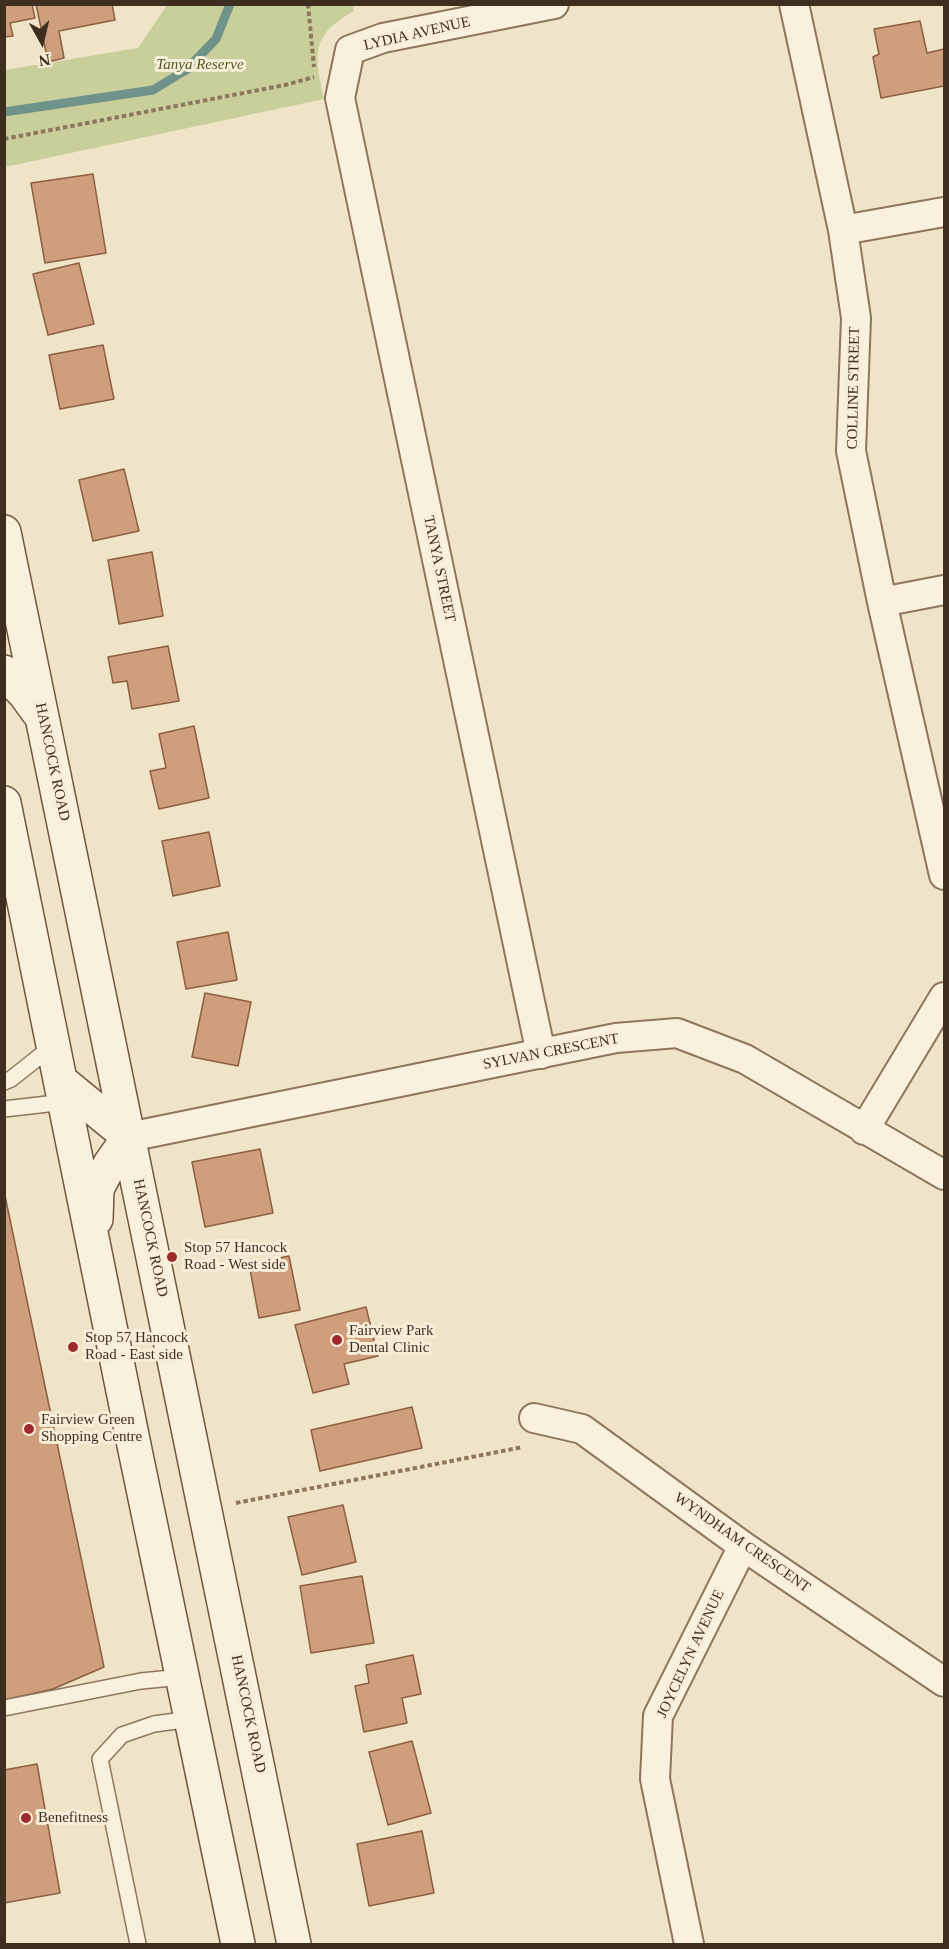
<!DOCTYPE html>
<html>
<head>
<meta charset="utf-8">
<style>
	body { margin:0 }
	#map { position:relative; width:949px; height:1949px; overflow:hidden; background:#f0e4c8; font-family:Georgia,serif }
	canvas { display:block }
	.frame { position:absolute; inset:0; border:6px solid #3d2e20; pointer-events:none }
	.north { position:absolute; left:12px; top:12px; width:60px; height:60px; -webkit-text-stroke:4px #f7eed8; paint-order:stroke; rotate:172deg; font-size:16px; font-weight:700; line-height:24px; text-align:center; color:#3d2e20 }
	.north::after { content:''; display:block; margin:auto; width:21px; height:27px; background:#3d2e20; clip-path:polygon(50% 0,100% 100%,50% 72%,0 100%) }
</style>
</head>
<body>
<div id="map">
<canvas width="949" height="1949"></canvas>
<div class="frame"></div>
<div class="north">N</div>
</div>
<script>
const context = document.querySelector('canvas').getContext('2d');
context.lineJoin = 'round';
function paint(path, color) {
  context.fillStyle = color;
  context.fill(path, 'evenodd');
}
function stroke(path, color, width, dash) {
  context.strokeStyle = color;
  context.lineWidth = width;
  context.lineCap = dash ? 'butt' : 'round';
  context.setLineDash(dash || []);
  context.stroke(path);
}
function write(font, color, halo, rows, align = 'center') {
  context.font = font + ' Georgia,serif';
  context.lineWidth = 6;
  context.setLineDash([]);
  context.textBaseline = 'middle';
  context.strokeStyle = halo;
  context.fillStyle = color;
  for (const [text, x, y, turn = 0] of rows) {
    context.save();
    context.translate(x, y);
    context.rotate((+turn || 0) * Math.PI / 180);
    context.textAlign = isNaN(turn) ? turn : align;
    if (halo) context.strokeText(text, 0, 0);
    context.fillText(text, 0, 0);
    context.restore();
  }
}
paint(new Path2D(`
	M 167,5 L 352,4 L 354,11 C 309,36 315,55 324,99 L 5,167 L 5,70 L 138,48 Z`), '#c9cf9b');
stroke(new Path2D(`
	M 4,112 L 153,90 L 186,70 L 216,39 L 230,4`), '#6f938a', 9);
const building = new Path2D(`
	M 4,4 L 32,4 L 35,18 L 10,23 L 13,36 L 4,37 Z
	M 36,4 L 112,4 L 115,20 L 59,31 L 64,58 L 48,62 Z
	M 920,21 L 927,53 L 944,49 L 944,86 L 881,98 L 873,57 L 879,54 L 874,29 Z
	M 93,174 L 106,253 L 45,263 L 31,183 Z
	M 79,263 L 94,324 L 48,335 L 33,274 Z
	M 103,345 L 114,399 L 60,409 L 49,355 Z
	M 124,469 L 139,531 L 93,541 L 79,480 Z
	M 152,552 L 163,616 L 119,624 L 108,560 Z
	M 168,646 L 179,701 L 132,709 L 127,681 L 113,683 L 108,657 Z
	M 194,726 L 209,798 L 159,809 L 150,771 L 166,768 L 159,734 Z
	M 209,832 L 220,886 L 173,896 L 162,841 Z
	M 228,932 L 237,980 L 186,989 L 177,942 Z
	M 205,993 L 251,1002 L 238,1066 L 192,1057 Z
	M 260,1149 L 273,1213 L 205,1227 L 192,1162 Z
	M 4,1191 L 104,1667 L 53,1689 L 4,1700 Z
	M 289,1256 L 300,1310 L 259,1318 L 249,1264 Z
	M 366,1307 L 378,1356 L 344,1364 L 349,1384 L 313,1393 L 295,1325 Z
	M 412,1407 L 422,1448 L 320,1471 L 311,1430 Z
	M 343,1505 L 356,1562 L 302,1575 L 288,1517 Z
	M 362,1576 L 374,1643 L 311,1653 L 300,1586 Z
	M 413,1655 L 421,1694 L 402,1698 L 407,1723 L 364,1732 L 355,1686 L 369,1683 L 366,1665 Z
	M 412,1741 L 431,1813 L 388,1825 L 369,1752 Z
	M 37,1764 L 60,1893 L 4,1903 L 4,1770 Z
	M 422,1831 L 434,1893 L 369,1906 L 357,1844 Z`);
paint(building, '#cf9f7d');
stroke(building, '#8d5f41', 1.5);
const service = new Path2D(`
	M 4,1082 L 11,1079 L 54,1045
	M 4,1109 L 65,1102
	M 4,1708 L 141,1681 L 182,1677
	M 138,1944 L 100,1759 L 122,1735 L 154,1724 L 191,1719`);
const minor = new Path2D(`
	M 794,4 L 843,230 L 856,318 L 851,451 L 882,602 L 944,875
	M 843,230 L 944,212
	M 882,602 L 944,590
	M 541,1054 L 340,98 L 350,50 L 383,38 L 554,4
	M 864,1130 L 944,997
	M 129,1137 L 616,1038 L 677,1033 L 745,1059 L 944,1175
	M 534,1418 L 582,1429 L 743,1546 L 944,1682
	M 689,1944 L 655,1779 L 658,1716 L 743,1546`);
const secondary = new Path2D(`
	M 4,532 L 294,1944
	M 4,672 L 25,694 L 38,712
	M 4,803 L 135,1450 L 238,1944
	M 62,1082 L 129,1137
	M 96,1219 L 97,1189 L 110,1164 L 129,1137`);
stroke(service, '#8d765c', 18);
stroke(minor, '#8d765c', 32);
stroke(secondary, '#6f573f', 36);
stroke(new Path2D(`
	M 308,4 L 314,67
	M 4,139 L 285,85 L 314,77
	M 236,1503 L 523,1447`), '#8d765c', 4, [4.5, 3]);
stroke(service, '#faf1dc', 15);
stroke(minor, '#faf1dc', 28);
stroke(secondary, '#faf1dc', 33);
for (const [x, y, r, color] of [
	[172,1257,6,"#9e2a2b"],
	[337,1340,6,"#9e2a2b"],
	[73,1347,6,"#9e2a2b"],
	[29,1429,6,"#9e2a2b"],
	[26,1818,6,"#9e2a2b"]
]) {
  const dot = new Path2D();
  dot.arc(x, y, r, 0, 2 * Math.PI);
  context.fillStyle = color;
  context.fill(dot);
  stroke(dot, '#f7eed8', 2);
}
write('15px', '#3d2e20', '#f7eed8', [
	["LYDIA AVENUE",417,34,-13],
	["COLLINE STREET",854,388,-89],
	["TANYA STREET",439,569,78],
	["HANCOCK ROAD",52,762,78],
	["SYLVAN CRESCENT",551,1052,-11],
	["HANCOCK ROAD",150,1238,78],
	["WYNDHAM CRESCENT",742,1543,35],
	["JOYCELYN AVENUE",691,1654,-65],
	["HANCOCK ROAD",248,1714,78]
]);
write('italic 15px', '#4d5a26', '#f7eed8', [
	["Tanya Reserve",200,65]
]);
write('15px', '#3d2e20', '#f7eed8', [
	["Stop 57 Hancock",184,1248],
	["Road - West side",184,1265],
	["Fairview Park",349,1331],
	["Dental Clinic",349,1348],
	["Stop 57 Hancock",85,1338],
	["Road - East side",85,1355],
	["Fairview Green",41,1420],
	["Shopping Centre",41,1437],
	["Benefitness",38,1818]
], 'left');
</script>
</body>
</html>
